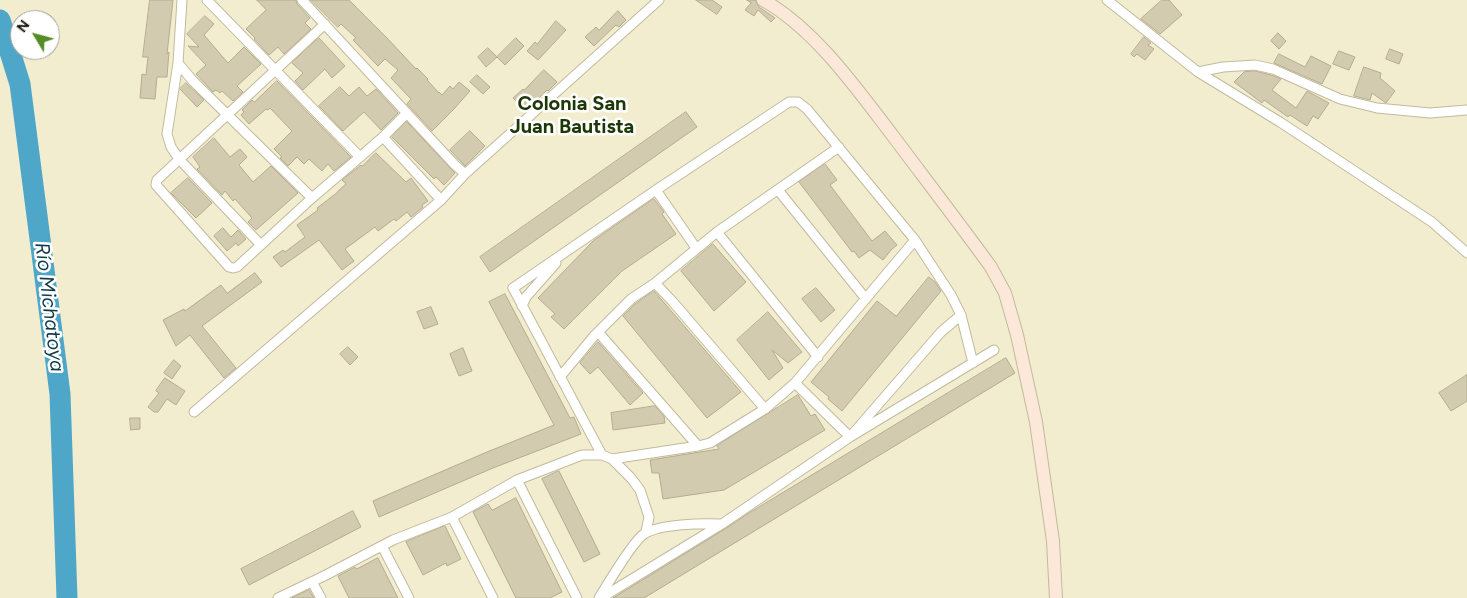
<!DOCTYPE html>
<html>
<head>
<meta charset="utf-8">
<style>
	body { margin:0 }
	#map { position:relative; width:1467px; height:598px; overflow:hidden; background:#f3edcf; font-family:Figtree,sans-serif }
	canvas { display:block }
	.north { position:absolute; left:10px; top:10px; width:50px; height:50px; box-sizing:border-box; background:#fff; border:1px solid #a1a09c; border-radius:50%; rotate:307deg; font-size:14px; font-weight:700; line-height:20px; text-align:center; color:#131107 }
	.north::after { content:''; display:block; margin:auto; width:18px; height:22px; background:#568c25; clip-path:polygon(50% 0,100% 100%,50% 72%,0 100%) }
</style>
</head>
<body>
<div id="map">
<canvas width="1467" height="598"></canvas>
<div class="north">N</div>
</div>
<script>
const context = document.querySelector('canvas').getContext('2d');
context.lineJoin = 'round';
function stroke(path, color, width, dash) {
  context.strokeStyle = color;
  context.lineWidth = width;
  context.lineCap = dash ? 'butt' : 'round';
  context.setLineDash(dash || []);
  context.stroke(path);
}
function paint(path, color) {
  context.fillStyle = color;
  context.fill(path, 'evenodd');
}
function write(font, color, halo, rows, align = 'center') {
  context.font = font + ' Figtree,sans-serif';
  context.lineWidth = 5;
  context.setLineDash([]);
  context.textBaseline = 'middle';
  context.strokeStyle = halo;
  context.fillStyle = color;
  for (const [text, x, y, turn = 0] of rows) {
    context.save();
    context.translate(x, y);
    context.rotate((+turn || 0) * Math.PI / 180);
    context.textAlign = isNaN(turn) ? turn : align;
    if (halo) context.strokeText(text, 0, 0);
    context.fillText(text, 0, 0);
    context.restore();
  }
}
stroke(new Path2D(`
	M 0,20 L 20,84 L 60,394 L 67,598`), '#4ea7c8', 21);
const building = new Path2D(`
	M 150,0 L 173,0 L 167,54 L 169,52 L 167,77 L 157,77 L 155,99 L 140,98 L 142,74 L 146,75 L 148,57 L 143,57 Z
	M 257,0 L 296,0 L 297,4 L 310,18 L 305,23 L 311,29 L 284,54 L 278,47 L 269,55 L 254,39 L 255,38 L 246,29 L 266,10 Z
	M 311,0 L 349,0 L 388,39 L 416,69 L 417,68 L 428,79 L 427,80 L 439,93 L 439,92 L 442,95 L 450,86 L 453,89 L 459,82 L 470,91 L 453,110 L 432,131 L 407,104 L 411,99 L 391,78 L 398,70 L 385,59 L 378,66 L 353,40 L 356,38 L 341,24 L 338,27 Z
	M 696,0 L 712,0 L 722,7 L 717,14 Z
	M 747,0 L 755,0 L 759,7 L 775,18 L 771,22 L 758,10 L 754,16 L 745,10 L 751,3 Z
	M 1162,0 L 1169,0 L 1182,15 L 1160,34 L 1141,19 Z
	M 618,11 L 626,20 L 619,27 L 616,25 L 594,46 L 585,37 L 596,27 L 599,30 Z
	M 205,16 L 214,24 L 204,35 L 228,63 L 244,47 L 261,64 L 237,86 L 243,92 L 233,101 L 222,91 L 220,93 L 216,90 L 213,92 L 196,74 L 206,65 L 188,46 L 199,47 L 187,34 Z
	M 556,21 L 566,30 L 538,60 L 527,51 L 535,42 L 537,44 Z
	M 1278,33 L 1286,41 L 1279,49 L 1271,41 Z
	M 1144,37 L 1151,43 L 1148,45 L 1154,49 L 1145,60 L 1137,54 L 1134,57 L 1131,54 Z
	M 319,38 L 345,66 L 332,78 L 325,69 L 303,90 L 295,81 L 303,73 L 292,63 Z
	M 516,38 L 524,46 L 505,65 L 497,57 Z
	M 488,48 L 497,57 L 486,67 L 478,57 Z
	M 1390,49 L 1403,54 L 1399,64 L 1386,59 Z
	M 1339,51 L 1355,57 L 1349,70 L 1333,64 Z
	M 1279,54 L 1305,67 L 1311,56 L 1331,66 L 1322,84 L 1274,63 Z
	M 1364,67 L 1381,73 L 1380,78 L 1395,91 L 1386,103 L 1372,93 L 1370,100 L 1354,96 Z
	M 544,70 L 557,82 L 548,91 L 547,90 L 526,111 L 513,98 L 523,89 L 524,90 Z
	M 1255,71 L 1271,75 L 1281,79 L 1272,90 L 1296,108 L 1307,91 L 1329,103 L 1318,119 L 1313,116 L 1307,126 L 1290,115 L 1288,117 L 1264,100 L 1262,103 L 1234,82 L 1244,72 Z
	M 477,75 L 490,87 L 483,94 L 470,82 Z
	M 277,81 L 351,157 L 334,171 L 328,164 L 322,171 L 309,159 L 304,164 L 297,157 L 288,166 L 280,158 L 282,157 L 274,149 L 292,131 L 270,108 L 268,110 L 266,109 L 249,124 L 241,115 L 244,112 L 242,110 L 252,100 L 254,102 Z
	M 186,83 L 204,100 L 197,107 L 180,89 Z
	M 340,87 L 349,96 L 359,87 L 367,96 L 376,89 L 398,113 L 381,130 L 364,112 L 343,131 L 319,106 Z
	M 686,112 L 697,127 L 490,272 L 480,257 Z
	M 407,122 L 455,173 L 444,185 L 436,177 L 434,179 L 392,137 Z
	M 470,131 L 485,146 L 465,166 L 450,150 Z
	M 214,138 L 230,157 L 240,149 L 247,157 L 239,165 L 253,182 L 271,166 L 298,193 L 256,230 L 248,222 L 252,218 L 235,199 L 233,201 L 225,191 L 222,195 L 197,169 L 200,167 L 193,157 Z
	M 376,153 L 406,182 L 411,178 L 428,201 L 422,205 L 423,207 L 411,217 L 407,212 L 396,221 L 394,219 L 378,231 L 375,227 L 345,249 L 354,261 L 342,270 L 319,240 L 281,267 L 273,257 L 283,250 L 285,252 L 305,237 L 297,225 L 318,210 L 317,208 L 338,192 L 338,191 L 346,184 L 342,180 L 361,165 L 362,166 Z
	M 825,164 L 837,180 L 830,185 L 872,241 L 885,231 L 897,245 L 892,249 L 883,260 L 870,250 L 859,258 L 854,251 L 852,252 L 799,182 Z
	M 188,178 L 212,203 L 196,218 L 171,193 Z
	M 654,199 L 664,212 L 662,214 L 676,234 L 622,271 L 564,329 L 551,317 L 555,314 L 538,298 L 593,241 Z
	M 223,228 L 231,237 L 238,230 L 246,239 L 238,246 L 236,243 L 227,251 L 214,236 Z
	M 713,244 L 746,282 L 714,311 L 681,271 Z
	M 255,273 L 262,282 L 202,326 L 236,368 L 224,378 L 190,335 L 176,346 L 163,320 L 184,309 L 185,311 L 221,285 L 227,293 Z
	M 929,277 L 935,282 L 941,291 L 842,411 L 828,399 L 829,397 L 811,382 L 877,301 L 896,316 Z
	M 816,288 L 835,310 L 821,322 L 802,299 Z
	M 654,291 L 741,392 L 707,418 L 623,316 L 635,304 Z
	M 505,294 L 570,418 L 574,417 L 581,434 L 493,468 L 379,517 L 373,501 L 487,452 L 554,425 L 489,302 Z
	M 431,307 L 438,324 L 424,329 L 417,312 Z
	M 768,312 L 802,352 L 788,363 L 772,350 L 783,368 L 769,380 L 737,340 Z
	M 598,342 L 643,393 L 630,405 L 598,367 L 590,374 L 580,363 Z
	M 348,347 L 358,357 L 350,365 L 340,354 Z
	M 463,348 L 472,371 L 459,376 L 450,354 Z
	M 1006,358 L 1015,373 L 644,598 L 613,598 L 725,529 L 749,513 Z
	M 174,360 L 181,366 L 172,379 L 164,373 Z
	M 1467,375 L 1467,401 L 1451,411 L 1439,393 Z
	M 165,378 L 185,391 L 176,405 L 167,399 L 158,412 L 154,412 L 148,407 L 159,393 L 156,391 Z
	M 798,395 L 811,416 L 815,414 L 825,430 L 724,490 L 663,499 L 659,473 L 652,473 L 650,460 L 719,449 L 717,446 Z
	M 655,406 L 664,416 L 665,423 L 613,430 L 611,413 Z
	M 130,418 L 140,418 L 140,429 L 131,430 Z
	M 559,471 L 600,554 L 584,562 L 542,479 Z
	M 516,498 L 562,592 L 550,598 L 516,598 L 473,512 L 488,504 L 492,510 Z
	M 353,511 L 361,527 L 249,585 L 241,569 Z
	M 445,526 L 461,559 L 447,566 L 446,563 L 423,575 L 406,542 Z
	M 378,558 L 398,598 L 349,598 L 338,576 L 355,567 L 356,569 Z
	M 309,590 L 314,598 L 292,598 Z`);
paint(building, '#d2cbaf');
stroke(building, '#b3ac91', 1);
const street = new Path2D(`
	M 182,0 L 178,63 L 167,134 L 171,147 L 179,159 L 261,245
	M 207,0 L 360,157 L 383,137 L 441,200
	M 302,0 L 454,164 L 465,174
	M 1107,0 L 1198,72 L 1280,122 L 1432,222 L 1467,253
	M 325,24 L 157,180 L 156,185 L 229,267 L 233,268 L 237,267 L 312,198 L 360,157
	M 178,63 L 193,81 L 312,198
	M 1198,72 L 1223,67 L 1255,65 L 1273,69 L 1340,99 L 1377,108 L 1430,113 L 1467,110
	M 383,137 L 407,113
	M 656,190 L 696,248
	M 778,190 L 866,299
	M 717,232 L 818,357
	M 655,283 L 673,302 L 765,409
	M 522,306 L 526,297 L 556,263
	M 598,332 L 698,446
	M 560,377 L 594,336 L 631,299 L 655,283 L 717,232 L 839,147
	M 795,383 L 850,437 L 941,332 L 961,315
	M 194,412 L 441,200 L 465,174 L 659,0
	M 602,455 L 513,288 L 656,190 L 789,102 L 798,102 L 807,109 L 915,240 L 951,295 L 961,315 L 973,363
	M 612,459 L 698,446 L 710,443 L 765,409 L 795,383 L 915,240
	M 517,480 L 577,598
	M 452,517 L 493,598
	M 382,546 L 409,598
	M 312,582 L 321,598
	M 278,598 L 324,576 L 393,540 L 452,517 L 517,480 L 582,455 L 602,455 L 612,459 L 631,478 L 640,490 L 649,517 L 646,532
	M 599,598 C 607,585 633,541 644,534 C 660,524 702,523 721,524
	M 601,598 L 722,524 L 850,437 L 994,350`);
const secondary = new Path2D(`
	M 763,0 C 815,29 857,89 893,136 C 926,180 959,223 991,267 L 1005,293 L 1017,335 L 1036,422 L 1053,541 L 1056,598`);
stroke(street, '#c1ba9e', 11);
stroke(secondary, '#c1ba9e', 14);
stroke(street, '#fff', 9);
stroke(secondary, '#fce8d8', 12);
write('bold 20px', '#1d3705', '#fff', [
	["Colonia San",572,104],
	["Juan Bautista",572,127]
]);
write('italic 20px', '#103947', '#fff', [
	["Río Michatoya",49,307,83]
]);
</script>
</body>
</html>
